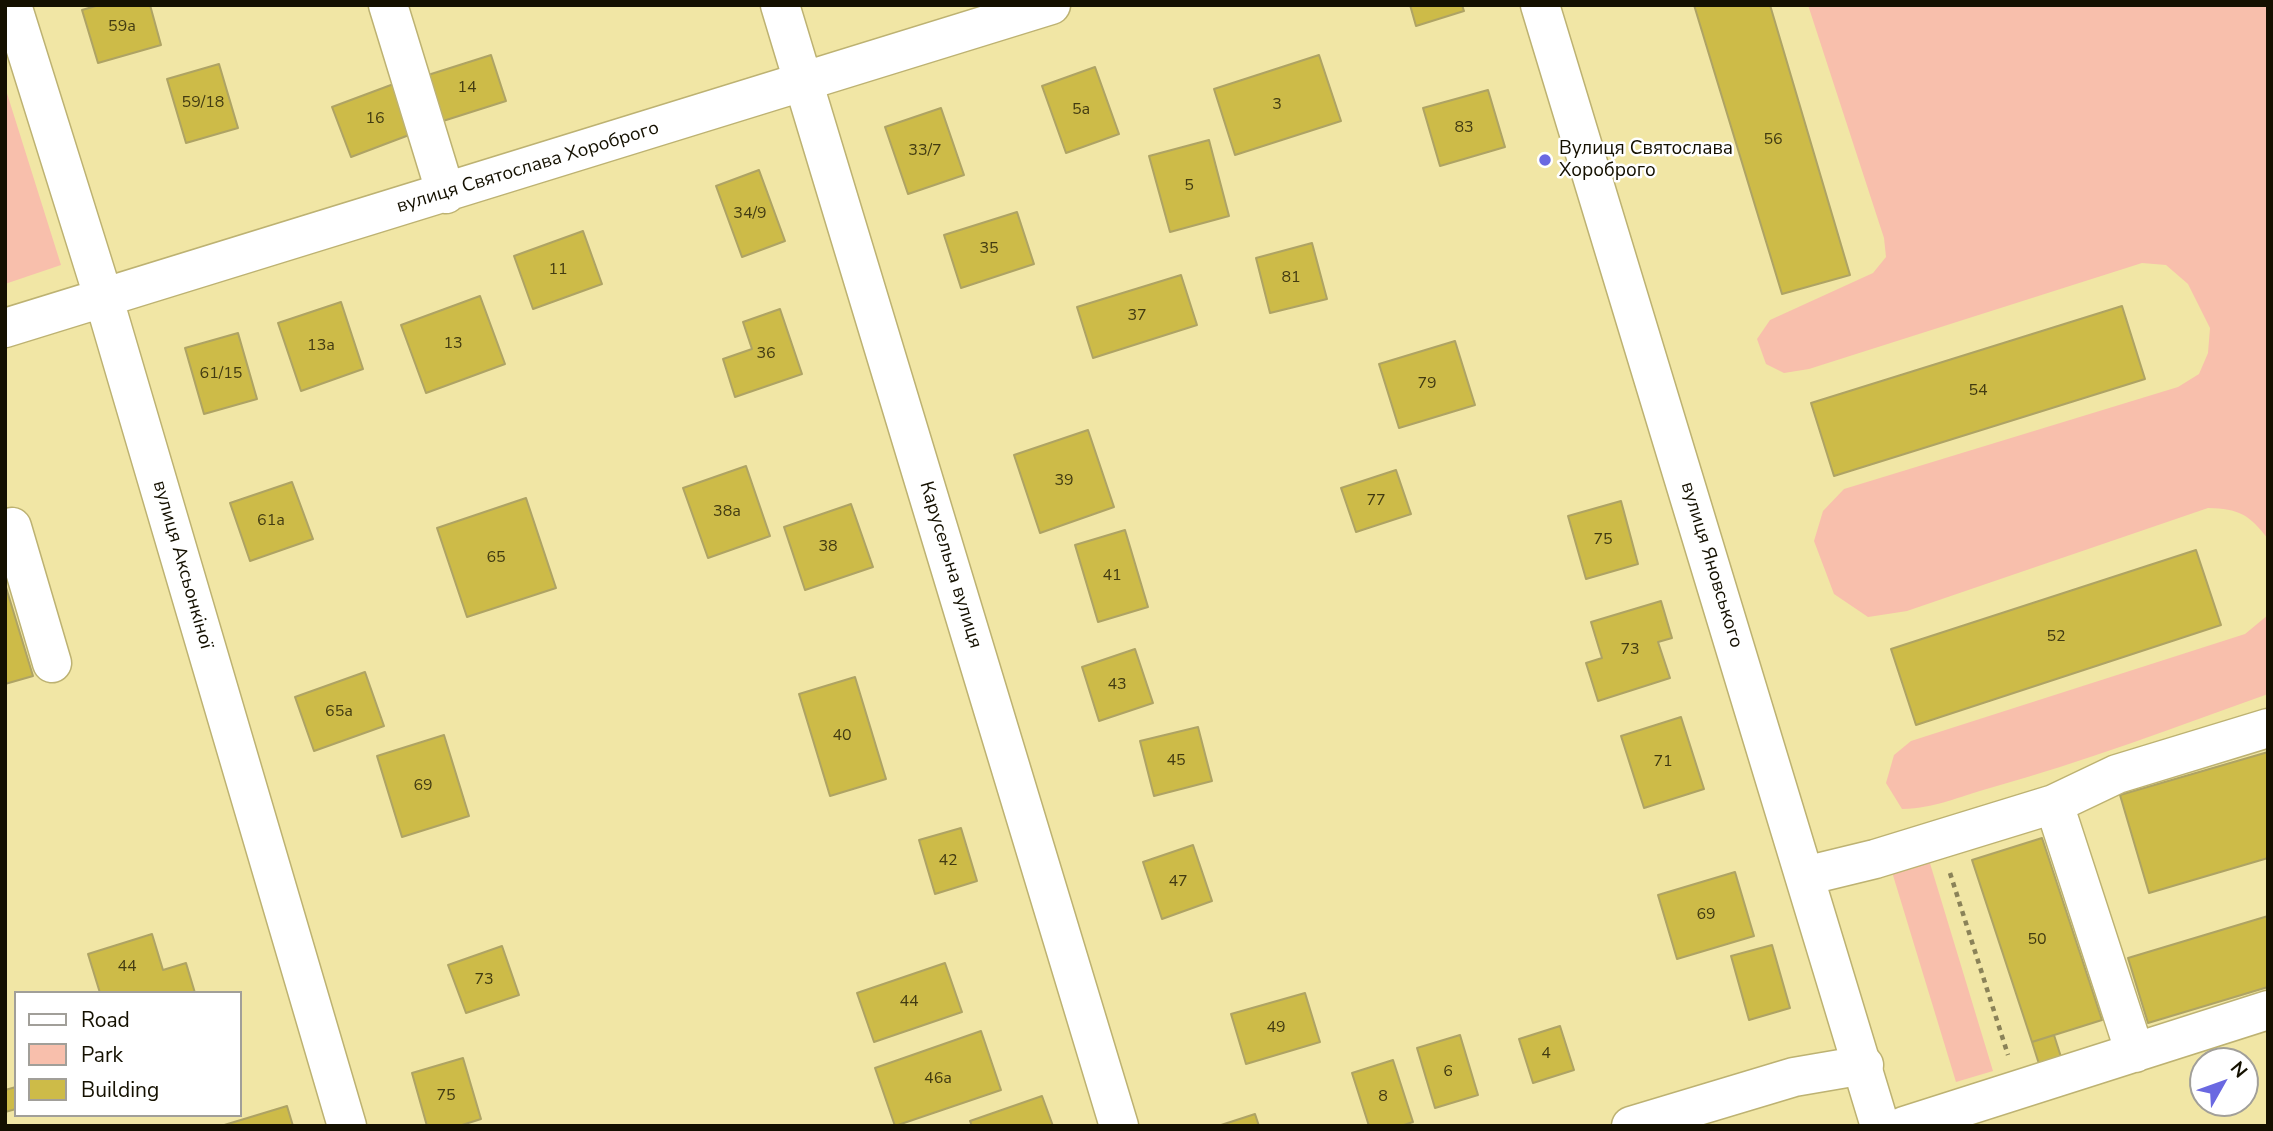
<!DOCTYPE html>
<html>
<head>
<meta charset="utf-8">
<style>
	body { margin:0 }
	#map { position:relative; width:2273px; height:1131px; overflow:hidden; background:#f1e6a5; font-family:"Nunito Sans",sans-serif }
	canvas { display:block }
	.frame { position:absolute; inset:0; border:7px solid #141000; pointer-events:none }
	.legend { position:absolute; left:14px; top:991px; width:228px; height:126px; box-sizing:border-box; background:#fff; border:2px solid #a19f99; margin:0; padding:9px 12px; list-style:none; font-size:21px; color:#141000 }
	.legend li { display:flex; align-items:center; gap:14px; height:35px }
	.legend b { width:35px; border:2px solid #a19f99 }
	.north { position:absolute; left:2189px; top:1047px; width:70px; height:70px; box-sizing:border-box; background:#fff; border:2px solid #a19f99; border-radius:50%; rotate:50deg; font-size:19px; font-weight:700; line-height:28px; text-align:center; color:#141000 }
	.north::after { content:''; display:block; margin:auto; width:24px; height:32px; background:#6a68e1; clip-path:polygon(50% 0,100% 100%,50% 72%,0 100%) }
</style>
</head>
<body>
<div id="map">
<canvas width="2273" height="1131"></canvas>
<div class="frame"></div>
<ul class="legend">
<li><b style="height:9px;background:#fff"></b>Road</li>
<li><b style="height:19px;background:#f8bfac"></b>Park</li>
<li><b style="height:19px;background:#cdbb48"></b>Building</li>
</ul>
<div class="north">N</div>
</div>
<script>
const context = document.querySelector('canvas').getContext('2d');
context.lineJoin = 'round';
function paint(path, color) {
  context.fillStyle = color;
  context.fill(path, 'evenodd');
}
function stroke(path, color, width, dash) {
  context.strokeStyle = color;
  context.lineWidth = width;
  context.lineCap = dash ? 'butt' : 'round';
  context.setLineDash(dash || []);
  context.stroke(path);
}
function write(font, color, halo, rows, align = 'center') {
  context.font = font + ' "Nunito Sans",sans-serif';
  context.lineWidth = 5;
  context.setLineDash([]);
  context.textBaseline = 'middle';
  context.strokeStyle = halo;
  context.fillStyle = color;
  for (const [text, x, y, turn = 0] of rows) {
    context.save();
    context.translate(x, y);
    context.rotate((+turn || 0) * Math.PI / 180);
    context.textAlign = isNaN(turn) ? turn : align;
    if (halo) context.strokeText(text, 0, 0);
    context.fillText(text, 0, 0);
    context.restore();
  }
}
paint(new Path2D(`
	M 1808,5 L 2268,5 L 2268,539 C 2249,514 2239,509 2208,508 L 1907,611 L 1868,617 L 1834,594 L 1814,541 L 1823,511 L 1844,489 L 2178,387 L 2199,374 L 2208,353 L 2210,328 L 2188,284 L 2166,265 L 2142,263 L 1809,369 L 1784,373 L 1766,364 L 1757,339 L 1770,320 L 1873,273 L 1886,257 L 1884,238 Z
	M 5,87 L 61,265 L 5,284 Z
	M 2268,615 L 2268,694 C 2175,727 2084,762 1990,788 C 1957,797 1937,808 1902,809 L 1886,783 L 1894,755 L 1911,741 L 2245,634 Z
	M 1929,860 L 1993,1071 L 1956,1082 L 1892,872 Z`), '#f8bfac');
const building = new Path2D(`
	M 99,5 L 150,5 L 161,45 L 98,63 L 82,10 Z
	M 1410,5 L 1462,5 L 1464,11 L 1416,26 Z
	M 1694,5 L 1770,5 L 1850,275 L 1782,294 Z
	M 491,55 L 506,101 L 443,121 L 428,75 Z
	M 1319,55 L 1341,121 L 1235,155 L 1214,89 Z
	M 219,64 L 238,128 L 186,143 L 167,79 Z
	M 1095,67 L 1119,134 L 1066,153 L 1042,86 Z
	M 399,82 L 417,132 L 351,157 L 332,107 Z
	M 1488,90 L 1505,147 L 1440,166 L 1423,108 Z
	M 941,108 L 964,175 L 908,194 L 885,127 Z
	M 1209,140 L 1229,216 L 1170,232 L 1149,156 Z
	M 759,170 L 785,241 L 742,257 L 716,186 Z
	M 1017,212 L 1034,264 L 961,288 L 944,235 Z
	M 583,231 L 602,284 L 533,309 L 514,256 Z
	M 1312,243 L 1327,299 L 1270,313 L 1256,258 Z
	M 1181,275 L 1197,325 L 1093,358 L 1077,307 Z
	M 480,296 L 505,364 L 426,393 L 401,325 Z
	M 341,302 L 363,369 L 301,391 L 278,323 Z
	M 2122,306 L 2145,379 L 1834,476 L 1811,403 Z
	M 780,309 L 802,374 L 735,397 L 723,359 L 752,349 L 743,322 Z
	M 238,333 L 257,399 L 204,414 L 185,348 Z
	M 1455,341 L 1475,405 L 1399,428 L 1379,364 Z
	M 1088,430 L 1114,507 L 1040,533 L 1014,455 Z
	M 746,466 L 770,536 L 708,558 L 683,488 Z
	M 1396,470 L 1411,514 L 1356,532 L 1341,488 Z
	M 292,482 L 313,539 L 250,561 L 230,503 Z
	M 526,498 L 556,588 L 467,617 L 437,528 Z
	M 1621,501 L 1638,564 L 1586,579 L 1568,516 Z
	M 851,504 L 873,567 L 805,590 L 784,527 Z
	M 1125,530 L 1148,607 L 1098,622 L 1075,545 Z
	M 2196,550 L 2221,625 L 1916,725 L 1891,649 Z
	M 5,584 L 33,676 L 5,684 Z
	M 1661,601 L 1672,638 L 1658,642 L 1670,678 L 1598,701 L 1586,663 L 1602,658 L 1591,622 Z
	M 1135,649 L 1153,703 L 1099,721 L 1082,667 Z
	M 365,672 L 384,726 L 314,751 L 295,697 Z
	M 855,677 L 886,779 L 830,796 L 799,694 Z
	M 1681,717 L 1704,789 L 1644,808 L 1621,736 Z
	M 1198,727 L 1212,781 L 1154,796 L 1140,741 Z
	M 444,735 L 469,816 L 402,837 L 377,756 Z
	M 2268,752 L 2268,858 L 2149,893 L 2120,795 Z
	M 961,828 L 977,881 L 935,894 L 919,840 Z
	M 2042,838 L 2102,1020 L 2032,1042 L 1972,860 Z
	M 1193,845 L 1212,901 L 1162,919 L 1143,862 Z
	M 1735,872 L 1754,936 L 1677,959 L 1658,895 Z
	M 2268,916 L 2268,987 L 2148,1023 L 2128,958 Z
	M 152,934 L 163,970 L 186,963 L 195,993 L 100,993 L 88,954 Z
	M 1772,945 L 1790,1008 L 1749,1020 L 1731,956 Z
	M 502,946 L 519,995 L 466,1013 L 448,965 Z
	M 945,963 L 962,1012 L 874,1042 L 857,993 Z
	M 1305,993 L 1320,1042 L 1246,1064 L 1231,1014 Z
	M 1560,1026 L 1574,1070 L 1533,1083 L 1519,1039 Z
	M 981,1031 L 1001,1090 L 895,1126 L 875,1068 Z
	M 1460,1035 L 1478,1095 L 1435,1108 L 1417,1048 Z
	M 2054,1035 L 2061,1057 L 2039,1064 L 2032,1042 Z
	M 463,1058 L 481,1119 L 459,1126 L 427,1126 L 412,1073 Z
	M 1393,1060 L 1413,1122 L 1401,1126 L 1369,1126 L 1352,1073 Z
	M 16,1087 L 16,1109 L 5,1112 L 5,1090 Z
	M 1042,1096 L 1053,1126 L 972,1126 L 970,1121 Z
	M 287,1106 L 293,1126 L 221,1126 Z
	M 1255,1114 L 1259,1126 L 1218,1126 Z`);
paint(building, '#cdbb48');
stroke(building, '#aea364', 2);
const minor = new Path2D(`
	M 12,5 L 103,296 L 347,1126
	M 388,5 L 446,194
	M 780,5 L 1119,1126
	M 5,328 L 1051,5
	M 5,529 L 12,527 L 52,663
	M 2054,804 L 2135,1053
	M 1805,876 L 1875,859 L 2054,804 L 2117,774 L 2268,728
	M 1631,1126 L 1794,1077 L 1864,1065
	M 1904,1126 L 2268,1010`);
const major = new Path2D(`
	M 1540,5 L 1880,1126`);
stroke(minor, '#bdb272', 41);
stroke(major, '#bdb272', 41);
stroke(new Path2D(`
	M 1950,873 L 2008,1055`), '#8a8258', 4.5, [5, 5]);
stroke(minor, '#fff', 38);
stroke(major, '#fff', 38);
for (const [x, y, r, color] of [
	[1545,160,7,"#6a68e1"]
]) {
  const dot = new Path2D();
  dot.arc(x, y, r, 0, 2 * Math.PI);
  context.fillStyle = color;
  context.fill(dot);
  stroke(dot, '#fff', 2.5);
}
write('16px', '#423b12', null, [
	["59а",122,27],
	["14",467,88],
	["59/18",203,103],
	["3",1277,105],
	["5а",1081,110],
	["16",375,119],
	["83",1464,128],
	["56",1773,140],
	["33/7",925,151],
	["5",1189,186],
	["34/9",750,214],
	["35",989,249],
	["11",558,270],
	["81",1291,278],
	["37",1137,316],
	["13",453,344],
	["13а",321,346],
	["36",766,354],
	["61/15",221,374],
	["79",1427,384],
	["54",1978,391],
	["39",1064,481],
	["77",1376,501],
	["38а",727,512],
	["61а",271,521],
	["75",1603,540],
	["38",828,547],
	["65",496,558],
	["41",1112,576],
	["52",2056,637],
	["73",1630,650],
	["43",1117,685],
	["65а",339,712],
	["40",842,736],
	["45",1176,761],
	["71",1663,762],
	["69",423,786],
	["42",948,861],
	["47",1178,882],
	["69",1706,915],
	["50",2037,940],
	["44",127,967],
	["73",484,980],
	["44",909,1002],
	["49",1276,1028],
	["4",1546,1054],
	["6",1448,1072],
	["46а",938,1079],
	["75",446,1096],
	["8",1383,1097]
]);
write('19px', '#141000', '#fff', [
	["Вулиця Святослава",1559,149],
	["Хороброго",1559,171]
], 'left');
write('19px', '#141000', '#fff', [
	["вулиця Святослава Хороброго",528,168,-17],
	["вулиця Аксьонкіної",182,565,74],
	["Карусельна вулиця",950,565,73],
	["вулиця Яновського",1711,565,73]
]);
</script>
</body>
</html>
